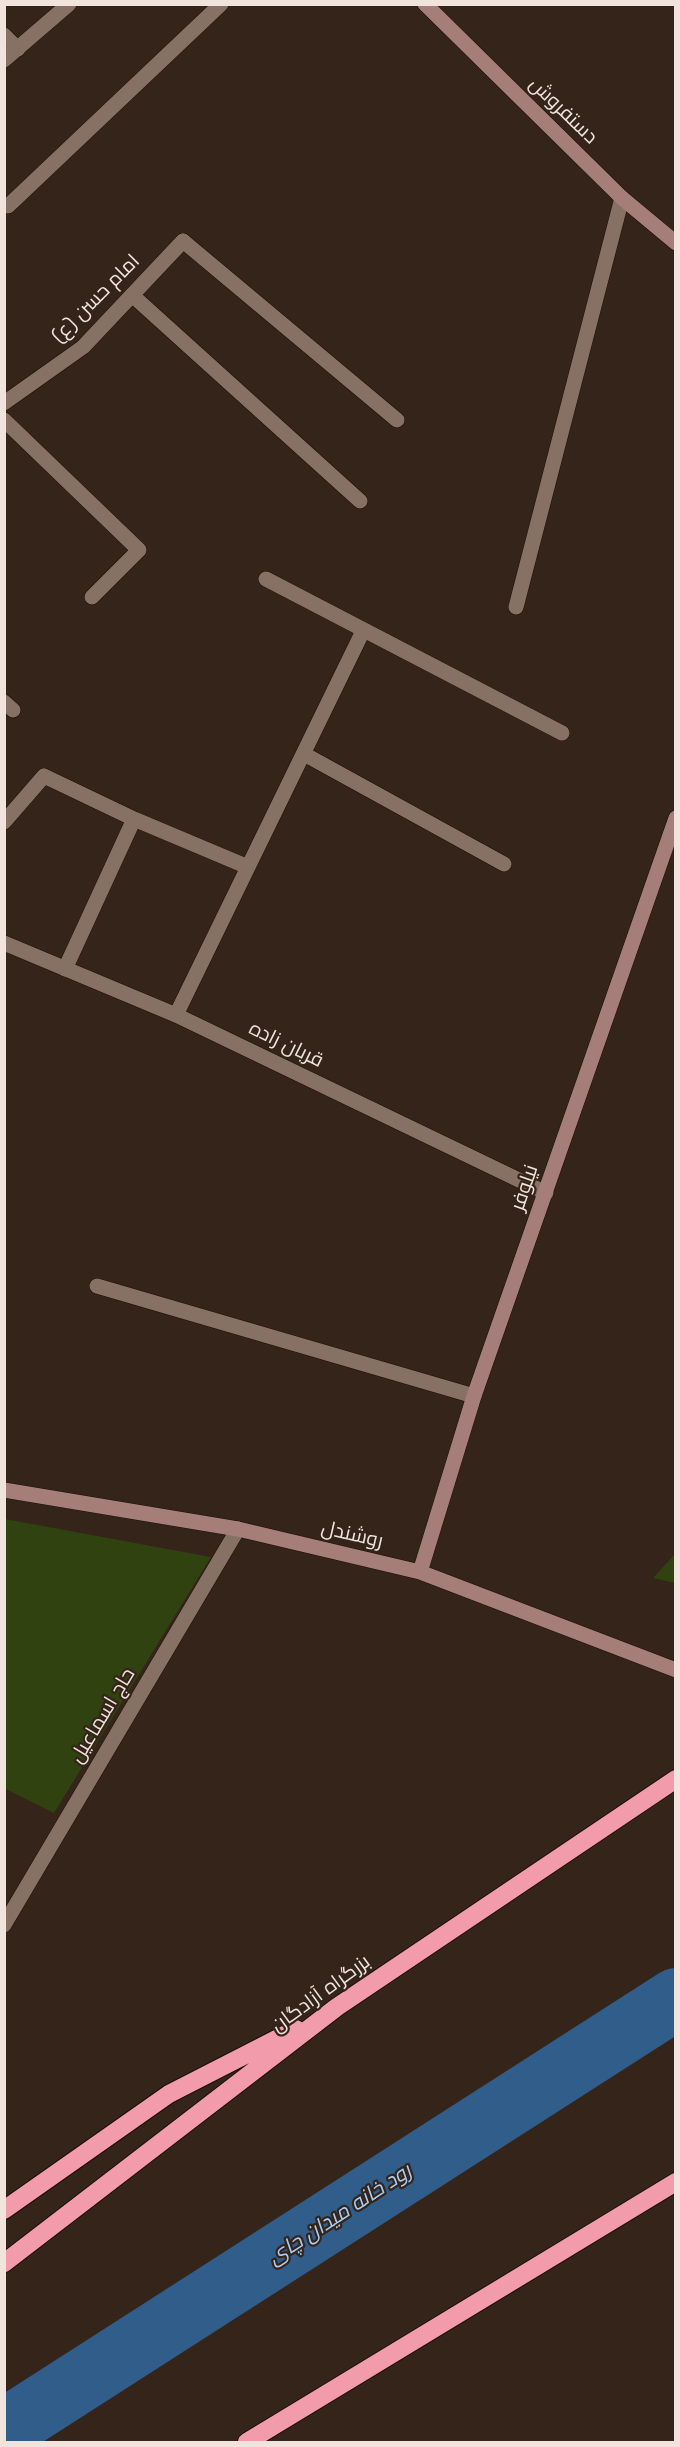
<!DOCTYPE html>
<html>
<head>
<meta charset="utf-8">
<style>
	body { margin:0 }
	#map { position:relative; width:680px; height:2447px; overflow:hidden; background:#352419; font-family:"Space Grotesk",sans-serif }
	canvas { display:block }
	.frame { position:absolute; inset:0; border:6px solid #f0e4dd; pointer-events:none }
</style>
</head>
<body>
<div id="map">
<canvas width="680" height="2447"></canvas>
<div class="frame"></div>
</div>
<script>
const context = document.querySelector('canvas').getContext('2d');
context.lineJoin = 'round';
function paint(path, color) {
  context.fillStyle = color;
  context.fill(path, 'evenodd');
}
function stroke(path, color, width, dash) {
  context.strokeStyle = color;
  context.lineWidth = width;
  context.lineCap = dash ? 'butt' : 'round';
  context.setLineDash(dash || []);
  context.stroke(path);
}
function write(font, color, halo, rows, align = 'center') {
  context.font = font + ' "Space Grotesk",Cairo,sans-serif';
  context.lineWidth = 4.5;
  context.setLineDash([]);
  context.textBaseline = 'middle';
  context.strokeStyle = halo;
  context.fillStyle = color;
  for (const [text, x, y, turn = 0] of rows) {
    context.save();
    context.translate(x, y);
    context.rotate((+turn || 0) * Math.PI / 180);
    context.textAlign = isNaN(turn) ? turn : align;
    if (halo) context.strokeText(text, 0, 0);
    context.fillText(text, 0, 0);
    context.restore();
  }
}
paint(new Path2D(`
	M 5,1519 L 211,1557 L 54,1813 L 6,1789 L 5,1791 Z
	M 675,1554 L 675,1583 L 653,1578 Z`), '#304210');
stroke(new Path2D(`
	M 4,2430 L 676,1999`), '#305d8a', 62);
const lane = new Path2D(`
	M 183,241 L 397,420
	M 132,295 L 360,501
	M 4,420 L 139,550 L 92,597
	M 266,579 L 562,733
	M 516,607 L 622,198
	M 304,754 L 504,864
	M 4,822 L 44,776 L 134,819
	M 65,969 L 134,819 L 248,867
	M 176,1015 L 363,631`);
const street = new Path2D(`
	M 4,35 L 18,49
	M 4,60 L 69,4
	M 8,206 L 221,4
	M 4,403 L 83,347 L 183,241
	M 4,702 L 13,710
	M 4,943 L 176,1015 L 546,1193
	M 97,1286 L 474,1396
	M 4,1925 L 238,1529`);
const secondary = new Path2D(`
	M 425,4 L 622,198 L 676,243
	M 4,1490 L 238,1529 L 420,1572 L 676,1670
	M 420,1572 L 474,1396 L 676,818`);
const highway = new Path2D(`
	M 4,2210 L 169,2094 L 296,2029
	M 4,2263 L 337,2007 L 676,1779
	M 247,2442 L 676,2182`);
stroke(lane, '#1c0d04', 16);
stroke(street, '#1c0d04', 16);
stroke(secondary, '#1c0d04', 16);
stroke(highway, '#1c0d04', 20);
stroke(lane, '#867164', 15);
stroke(street, '#867164', 15);
stroke(secondary, '#a67e79', 15);
stroke(highway, '#f29baa', 18);
write('20px', '#f0e4dd', '#352419', [
	["دستفروش",563,111,44],
	["امام حسن (ع)",96,299,-45],
	["قربان زاده",286,1045,26],
	["نیلوفر",525,1188,-71],
	["روشندل",352,1535,13],
	["حاج اسماعیل",103,1716,-59],
	["بزرگراه آزادگان",321,1994,-36]
]);
write('italic 21px', '#a8cef8', '#352419', [
	["رود خانه میدان چای",340,2215,-33]
]);
</script>
</body>
</html>
